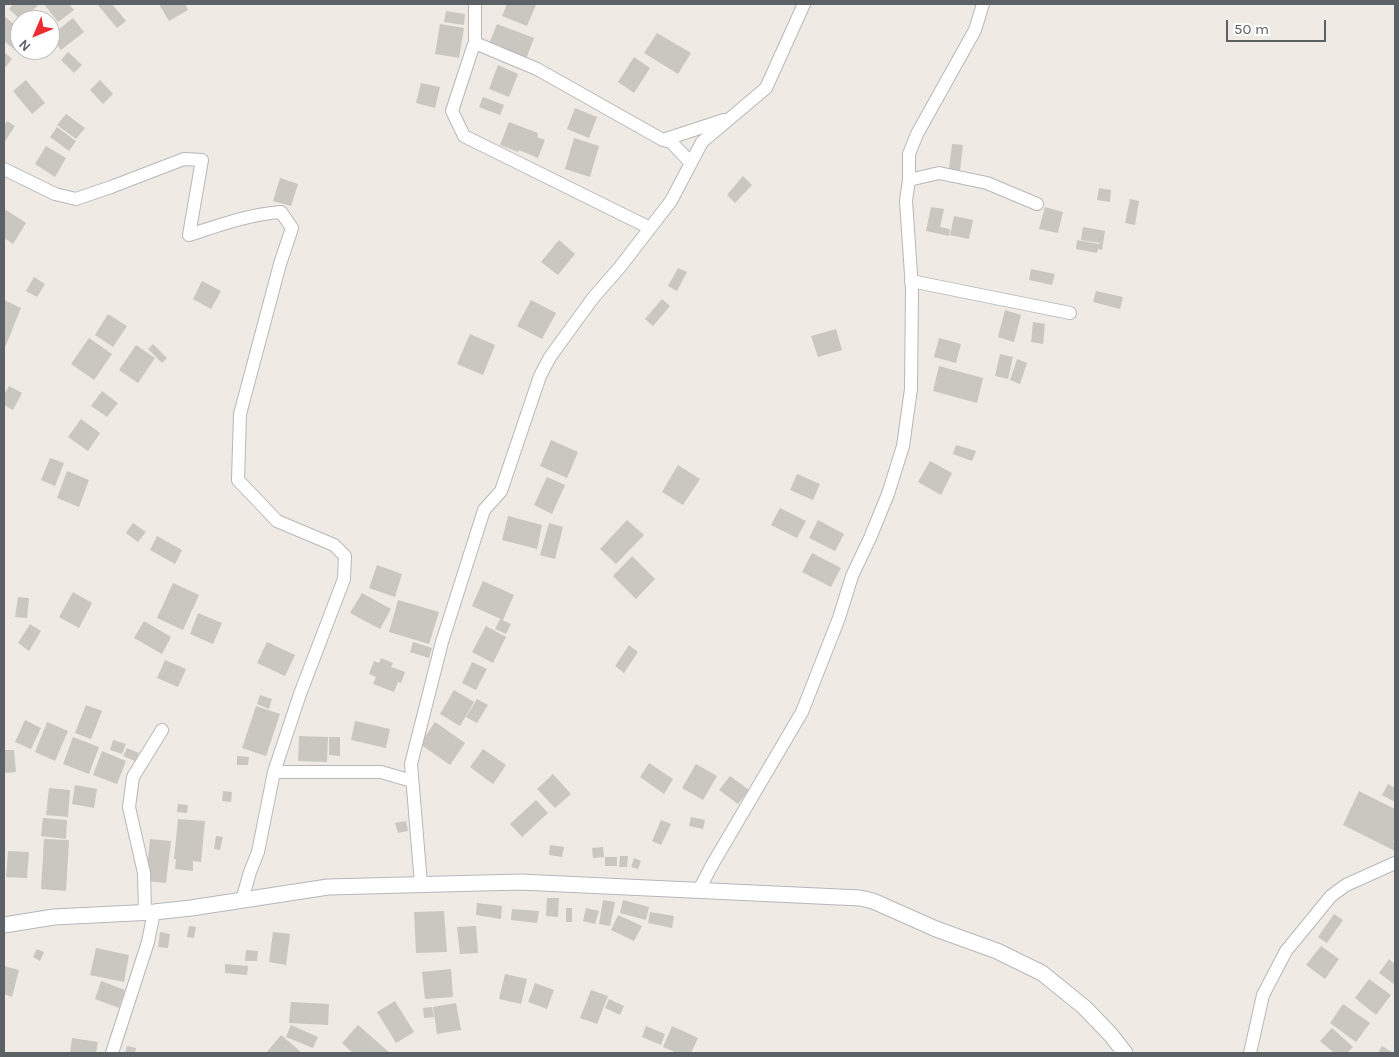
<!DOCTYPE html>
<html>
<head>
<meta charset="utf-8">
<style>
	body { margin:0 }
	#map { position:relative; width:1399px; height:1057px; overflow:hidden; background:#efebe4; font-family:Karla,sans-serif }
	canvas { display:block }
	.frame { position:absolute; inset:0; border:5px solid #5c6165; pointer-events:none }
	.north { position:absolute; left:10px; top:10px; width:50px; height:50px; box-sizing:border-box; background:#fff; border:1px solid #bec0c1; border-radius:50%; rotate:225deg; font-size:14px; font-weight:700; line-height:20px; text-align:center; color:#5c6165 }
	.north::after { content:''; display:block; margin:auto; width:18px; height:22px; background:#ed2c2f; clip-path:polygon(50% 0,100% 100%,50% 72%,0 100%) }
	.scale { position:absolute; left:1226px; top:20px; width:100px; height:22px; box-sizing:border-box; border:2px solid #5c6165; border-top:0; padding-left:6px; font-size:15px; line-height:18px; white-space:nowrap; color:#5c6165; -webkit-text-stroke:4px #fff; paint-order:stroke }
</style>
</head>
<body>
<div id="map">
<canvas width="1399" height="1057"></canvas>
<div class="frame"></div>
<div class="north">N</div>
<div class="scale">50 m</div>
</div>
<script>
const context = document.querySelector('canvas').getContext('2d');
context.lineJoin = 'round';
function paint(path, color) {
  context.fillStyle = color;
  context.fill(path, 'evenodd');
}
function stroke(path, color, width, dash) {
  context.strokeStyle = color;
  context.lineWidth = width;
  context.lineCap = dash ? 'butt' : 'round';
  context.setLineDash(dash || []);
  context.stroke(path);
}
paint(new Path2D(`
	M 13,4 L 39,4 L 24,20 L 21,20 L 9,9 Z
	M 44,4 L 69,4 L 74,10 L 58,22 Z
	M 97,4 L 112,4 L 126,21 L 117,28 Z
	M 159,4 L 185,4 L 188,10 L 169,21 Z
	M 507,4 L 533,4 L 536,5 L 527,26 L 502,16 Z
	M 446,11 L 465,14 L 464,25 L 444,22 Z
	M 4,16 L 20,29 L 20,50 L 21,50 L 19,53 L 4,41 Z
	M 73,18 L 84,32 L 61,50 L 50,36 Z
	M 440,24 L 464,28 L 459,58 L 435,54 Z
	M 497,24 L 534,38 L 526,59 L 489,44 Z
	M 657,33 L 691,53 L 678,74 L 644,53 Z
	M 4,52 L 12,59 L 4,69 Z
	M 68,52 L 82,65 L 74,73 L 61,60 Z
	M 634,57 L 650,68 L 634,93 L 618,82 Z
	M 498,65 L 518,74 L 509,97 L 489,89 Z
	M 26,80 L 45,103 L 32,114 L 13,91 Z
	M 100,80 L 113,94 L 103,104 L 90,90 Z
	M 421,83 L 440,87 L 435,108 L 416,103 Z
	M 483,97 L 504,105 L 500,115 L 479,107 Z
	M 575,108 L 597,117 L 589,138 L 567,129 Z
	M 66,114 L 85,128 L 76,139 L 57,125 Z
	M 7,121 L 15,126 L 4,143 L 4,126 Z
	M 509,122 L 538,133 L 537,137 L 545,140 L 538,158 L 519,150 L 518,152 L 500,145 Z
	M 57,127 L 76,141 L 69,151 L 50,137 Z
	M 574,138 L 599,146 L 590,177 L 565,169 Z
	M 952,144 L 963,145 L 960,171 L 949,169 Z
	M 46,146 L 66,158 L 55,177 L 35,164 Z
	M 743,176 L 752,185 L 735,203 L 727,195 Z
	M 280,178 L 298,184 L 291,206 L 273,201 Z
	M 1099,188 L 1111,190 L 1110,202 L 1097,200 Z
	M 1130,199 L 1139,201 L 1135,225 L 1125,223 Z
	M 931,207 L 944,209 L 940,227 L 950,229 L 949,236 L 926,231 Z
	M 1045,207 L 1063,212 L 1058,233 L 1039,229 Z
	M 6,210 L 26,223 L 13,244 L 4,238 L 4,213 Z
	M 954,216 L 973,220 L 969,239 L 950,235 Z
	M 1083,227 L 1105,231 L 1102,250 L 1098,249 L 1097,253 L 1076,249 L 1077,240 L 1099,244 L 1100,243 L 1081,240 Z
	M 559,240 L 575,254 L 558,275 L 541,262 Z
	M 678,268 L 687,272 L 677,291 L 668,286 Z
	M 1031,269 L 1055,274 L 1052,285 L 1029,280 Z
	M 34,277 L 45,284 L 37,297 L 26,291 Z
	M 202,281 L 221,291 L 211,309 L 193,299 Z
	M 1096,291 L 1123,297 L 1120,309 L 1093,302 Z
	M 662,299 L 670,306 L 653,326 L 645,319 Z
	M 4,300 L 21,308 L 4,350 Z
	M 531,300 L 556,313 L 542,339 L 517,326 Z
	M 1005,310 L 1021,315 L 1014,342 L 998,337 Z
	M 108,314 L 127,326 L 113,347 L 95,335 Z
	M 1033,322 L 1045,324 L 1043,344 L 1031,342 Z
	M 836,329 L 842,350 L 818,357 L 811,336 Z
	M 470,334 L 495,345 L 483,375 L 457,364 Z
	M 89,338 L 112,354 L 94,380 L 71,364 Z
	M 939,338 L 961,344 L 956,363 L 934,357 Z
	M 153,344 L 167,358 L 162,363 L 148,349 Z
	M 136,345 L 155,358 L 138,383 L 119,370 Z
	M 1000,354 L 1013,357 L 1008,379 L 995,376 Z
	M 1017,359 L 1027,363 L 1020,384 L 1010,380 Z
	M 939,366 L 983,378 L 977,403 L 933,391 Z
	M 9,386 L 22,393 L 13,410 L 4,405 L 4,395 Z
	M 102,391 L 118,403 L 107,417 L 91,406 Z
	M 81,419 L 100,433 L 88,451 L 68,437 Z
	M 551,440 L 578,452 L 567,478 L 540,466 Z
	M 956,445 L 976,451 L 972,461 L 953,454 Z
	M 50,458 L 64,463 L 55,486 L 41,480 Z
	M 930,461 L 952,473 L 941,495 L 918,482 Z
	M 678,465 L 700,479 L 683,505 L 662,492 Z
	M 67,471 L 89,480 L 79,507 L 57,498 Z
	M 797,474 L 820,484 L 813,500 L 790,490 Z
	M 547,477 L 565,485 L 552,514 L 534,505 Z
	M 780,508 L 806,521 L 797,538 L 771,525 Z
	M 508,516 L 542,525 L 537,549 L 502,540 Z
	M 627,520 L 644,535 L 616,564 L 600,549 Z
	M 818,520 L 844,534 L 835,551 L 809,538 Z
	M 133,523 L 146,532 L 138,542 L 126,533 Z
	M 549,523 L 563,527 L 555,559 L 540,555 Z
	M 157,536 L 182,550 L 175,564 L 150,550 Z
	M 812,553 L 841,568 L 831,587 L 802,572 Z
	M 632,556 L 655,579 L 636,599 L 613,576 Z
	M 377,565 L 402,574 L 395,597 L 369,588 Z
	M 483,581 L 514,595 L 503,620 L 472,606 Z
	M 173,583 L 199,595 L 183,630 L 157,618 Z
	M 73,592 L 92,603 L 79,628 L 59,617 Z
	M 362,593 L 391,609 L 380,629 L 350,613 Z
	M 18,597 L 29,598 L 27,618 L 15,617 Z
	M 398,600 L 439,612 L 429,644 L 389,632 Z
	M 198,613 L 222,623 L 213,644 L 190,634 Z
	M 500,619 L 511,624 L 506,634 L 495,629 Z
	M 144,621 L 171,637 L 162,654 L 134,638 Z
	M 30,624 L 41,631 L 29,651 L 18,643 Z
	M 486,626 L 506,637 L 493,663 L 472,652 Z
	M 267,642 L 295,655 L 285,676 L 257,663 Z
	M 413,642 L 432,648 L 429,658 L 410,652 Z
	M 629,645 L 638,652 L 624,673 L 615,666 Z
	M 381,658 L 393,663 L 391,667 L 405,672 L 401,683 L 398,682 L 394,692 L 373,684 L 376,677 L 369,674 L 374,661 L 379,663 Z
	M 165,660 L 186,669 L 178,687 L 157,678 Z
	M 472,662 L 487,669 L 476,690 L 462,683 Z
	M 454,690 L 474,702 L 460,726 L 440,714 Z
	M 260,695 L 272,699 L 269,709 L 257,704 Z
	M 477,699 L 488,705 L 477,723 L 466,717 Z
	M 86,705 L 102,711 L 91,739 L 75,733 Z
	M 256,706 L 280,714 L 266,756 L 242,748 Z
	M 25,720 L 41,728 L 31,749 L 15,742 Z
	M 355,721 L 390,729 L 386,748 L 351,740 Z
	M 47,722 L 68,731 L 55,761 L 35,752 Z
	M 435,722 L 465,743 L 450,765 L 420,744 Z
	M 299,736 L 328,737 L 327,762 L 298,761 Z
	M 73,737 L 99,747 L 89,774 L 63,764 Z
	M 329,737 L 340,737 L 340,756 L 329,755 Z
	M 113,740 L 126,744 L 122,754 L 110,750 Z
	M 127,748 L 139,753 L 135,761 L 123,756 Z
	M 483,749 L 506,765 L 493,784 L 470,767 Z
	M 4,750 L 14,750 L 16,772 L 4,773 Z
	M 102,751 L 126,761 L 117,784 L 93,775 Z
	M 237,756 L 249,757 L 248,765 L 237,765 Z
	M 649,763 L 673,779 L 664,794 L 640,777 Z
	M 696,764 L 717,776 L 703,800 L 682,788 Z
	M 553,774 L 571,794 L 555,808 L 537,789 Z
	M 730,776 L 749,790 L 738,804 L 719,790 Z
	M 1388,784 L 1395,788 L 1395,802 L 1382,795 Z
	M 75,785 L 97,789 L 94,808 L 72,804 Z
	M 49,788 L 70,790 L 68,817 L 46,815 Z
	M 223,791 L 232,792 L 231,802 L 222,801 Z
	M 1359,791 L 1395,809 L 1395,837 L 1393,842 L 1395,843 L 1395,851 L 1343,825 Z
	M 536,800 L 548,813 L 522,837 L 510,824 Z
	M 178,804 L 188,805 L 187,813 L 177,812 Z
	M 691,817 L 705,820 L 703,829 L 689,826 Z
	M 43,818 L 67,820 L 66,839 L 41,836 Z
	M 178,819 L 205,821 L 201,862 L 193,861 L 193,871 L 175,869 L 176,859 L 174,859 Z
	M 661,820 L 671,824 L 661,845 L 652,841 Z
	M 406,821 L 408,831 L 398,833 L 395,823 Z
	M 216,836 L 223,837 L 220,850 L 214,849 Z
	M 44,839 L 69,840 L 66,891 L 41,889 Z
	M 150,839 L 171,841 L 166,883 L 146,881 Z
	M 550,845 L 564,847 L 562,857 L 549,855 Z
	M 603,847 L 604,857 L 593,858 L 592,848 Z
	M 8,851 L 29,852 L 27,878 L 6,877 Z
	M 620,856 L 628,856 L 627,867 L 619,867 Z
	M 605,857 L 617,857 L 617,866 L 605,866 Z
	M 634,858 L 641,861 L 638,869 L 631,867 Z
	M 547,898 L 559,898 L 558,917 L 546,916 Z
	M 603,900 L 615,902 L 610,926 L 599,924 Z
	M 623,900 L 649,907 L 646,920 L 620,913 Z
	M 477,903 L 502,906 L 501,919 L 476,915 Z
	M 566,908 L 572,908 L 572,922 L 566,922 Z
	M 586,908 L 599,911 L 595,924 L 583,921 Z
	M 512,909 L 539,911 L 537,923 L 511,920 Z
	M 444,911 L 447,952 L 416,953 L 414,912 Z
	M 650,912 L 674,916 L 672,928 L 648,923 Z
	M 1334,914 L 1343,920 L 1327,943 L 1318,937 Z
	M 618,915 L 642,926 L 634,941 L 611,930 Z
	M 189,926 L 196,927 L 194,938 L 187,937 Z
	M 476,926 L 478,953 L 460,954 L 457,927 Z
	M 160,932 L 170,934 L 168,948 L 158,947 Z
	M 273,932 L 290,934 L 286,965 L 269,962 Z
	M 1321,946 L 1339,959 L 1325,979 L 1306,965 Z
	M 96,948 L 129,955 L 124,982 L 90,975 Z
	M 37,949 L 44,952 L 40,961 L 33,957 Z
	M 246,950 L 258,951 L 257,961 L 245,961 Z
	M 1389,959 L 1395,964 L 1395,985 L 1379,973 Z
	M 225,964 L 248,966 L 247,975 L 225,973 Z
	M 4,966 L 19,970 L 12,997 L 4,994 Z
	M 451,969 L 453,997 L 425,999 L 422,972 Z
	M 505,974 L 527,979 L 521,1004 L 499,999 Z
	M 1369,979 L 1391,995 L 1376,1015 L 1355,998 Z
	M 101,981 L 125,990 L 119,1008 L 95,999 Z
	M 535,983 L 554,990 L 547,1009 L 528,1002 Z
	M 591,990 L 608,996 L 597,1024 L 580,1018 Z
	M 609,999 L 624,1006 L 620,1015 L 605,1008 Z
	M 395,1001 L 414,1032 L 396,1043 L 377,1012 Z
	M 291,1002 L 329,1004 L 328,1025 L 289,1023 Z
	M 456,1003 L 461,1030 L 437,1034 L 433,1007 Z
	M 1343,1004 L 1370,1023 L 1356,1042 L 1330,1023 Z
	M 432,1007 L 434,1017 L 424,1018 L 423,1008 Z
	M 291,1025 L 318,1037 L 313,1048 L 286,1037 Z
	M 358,1025 L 390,1053 L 353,1053 L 342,1043 Z
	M 646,1026 L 665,1034 L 661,1045 L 642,1037 Z
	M 672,1026 L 698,1038 L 691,1053 L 677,1053 L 663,1047 Z
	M 1332,1028 L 1353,1047 L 1347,1053 L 1334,1053 L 1320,1041 Z
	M 281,1035 L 300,1051 L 298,1053 L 266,1053 Z
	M 72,1038 L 98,1042 L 96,1053 L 70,1053 Z
	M 127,1046 L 136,1048 L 135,1053 L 125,1053 Z
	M 1382,1046 L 1393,1053 L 1378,1053 Z`), '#cac6c0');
const minor = new Path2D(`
	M 475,4 L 475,43 L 473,47 L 452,111 L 464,136 L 650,228
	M 475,43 L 537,69 L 663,140 L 671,142 L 691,163
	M 663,140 L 724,120
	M 4,169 L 55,194 L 76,199 L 111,187 L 184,159 L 202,160 L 189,235 C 220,225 250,214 281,212 L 292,228 L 280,264 L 240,414 L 238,480 L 277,521 L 334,545 L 345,556 L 344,579 L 300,694 L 274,772 L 258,852 L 250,872 L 242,900
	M 909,180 L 939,173 L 987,183 L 1037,204
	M 911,281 L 1070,313
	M 274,772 L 381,772 L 412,781
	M 421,884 L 411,764 L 442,642 L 484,510 L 501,491 L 540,376 L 550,357 L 593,298 L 620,267 L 671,201 L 702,142 L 766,88 L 804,4
	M 699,890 L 712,865 L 802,712 L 839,618 L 852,576 L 870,538 L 888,494 L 903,446 L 911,389 L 912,289 L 906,201 L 909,180 L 909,154 L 917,134 L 975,30 L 983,4
	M 145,913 L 144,873 L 129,807 L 133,777 L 162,730
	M 112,1053 L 148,942 L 154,912
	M 1250,1053 L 1263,995 L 1286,951 L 1331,896 L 1346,885 L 1395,863`);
const tertiary = new Path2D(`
	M 4,925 L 54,917 L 154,912 L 191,908 L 328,887 L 520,882 L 860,898 L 873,901 L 936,929 L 997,951 L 1042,973 L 1084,1007 L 1111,1035 L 1125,1053`);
stroke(minor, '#b5b7bb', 14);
stroke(tertiary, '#b5b7bb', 17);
stroke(minor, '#fff', 12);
stroke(tertiary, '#fff', 15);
</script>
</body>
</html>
